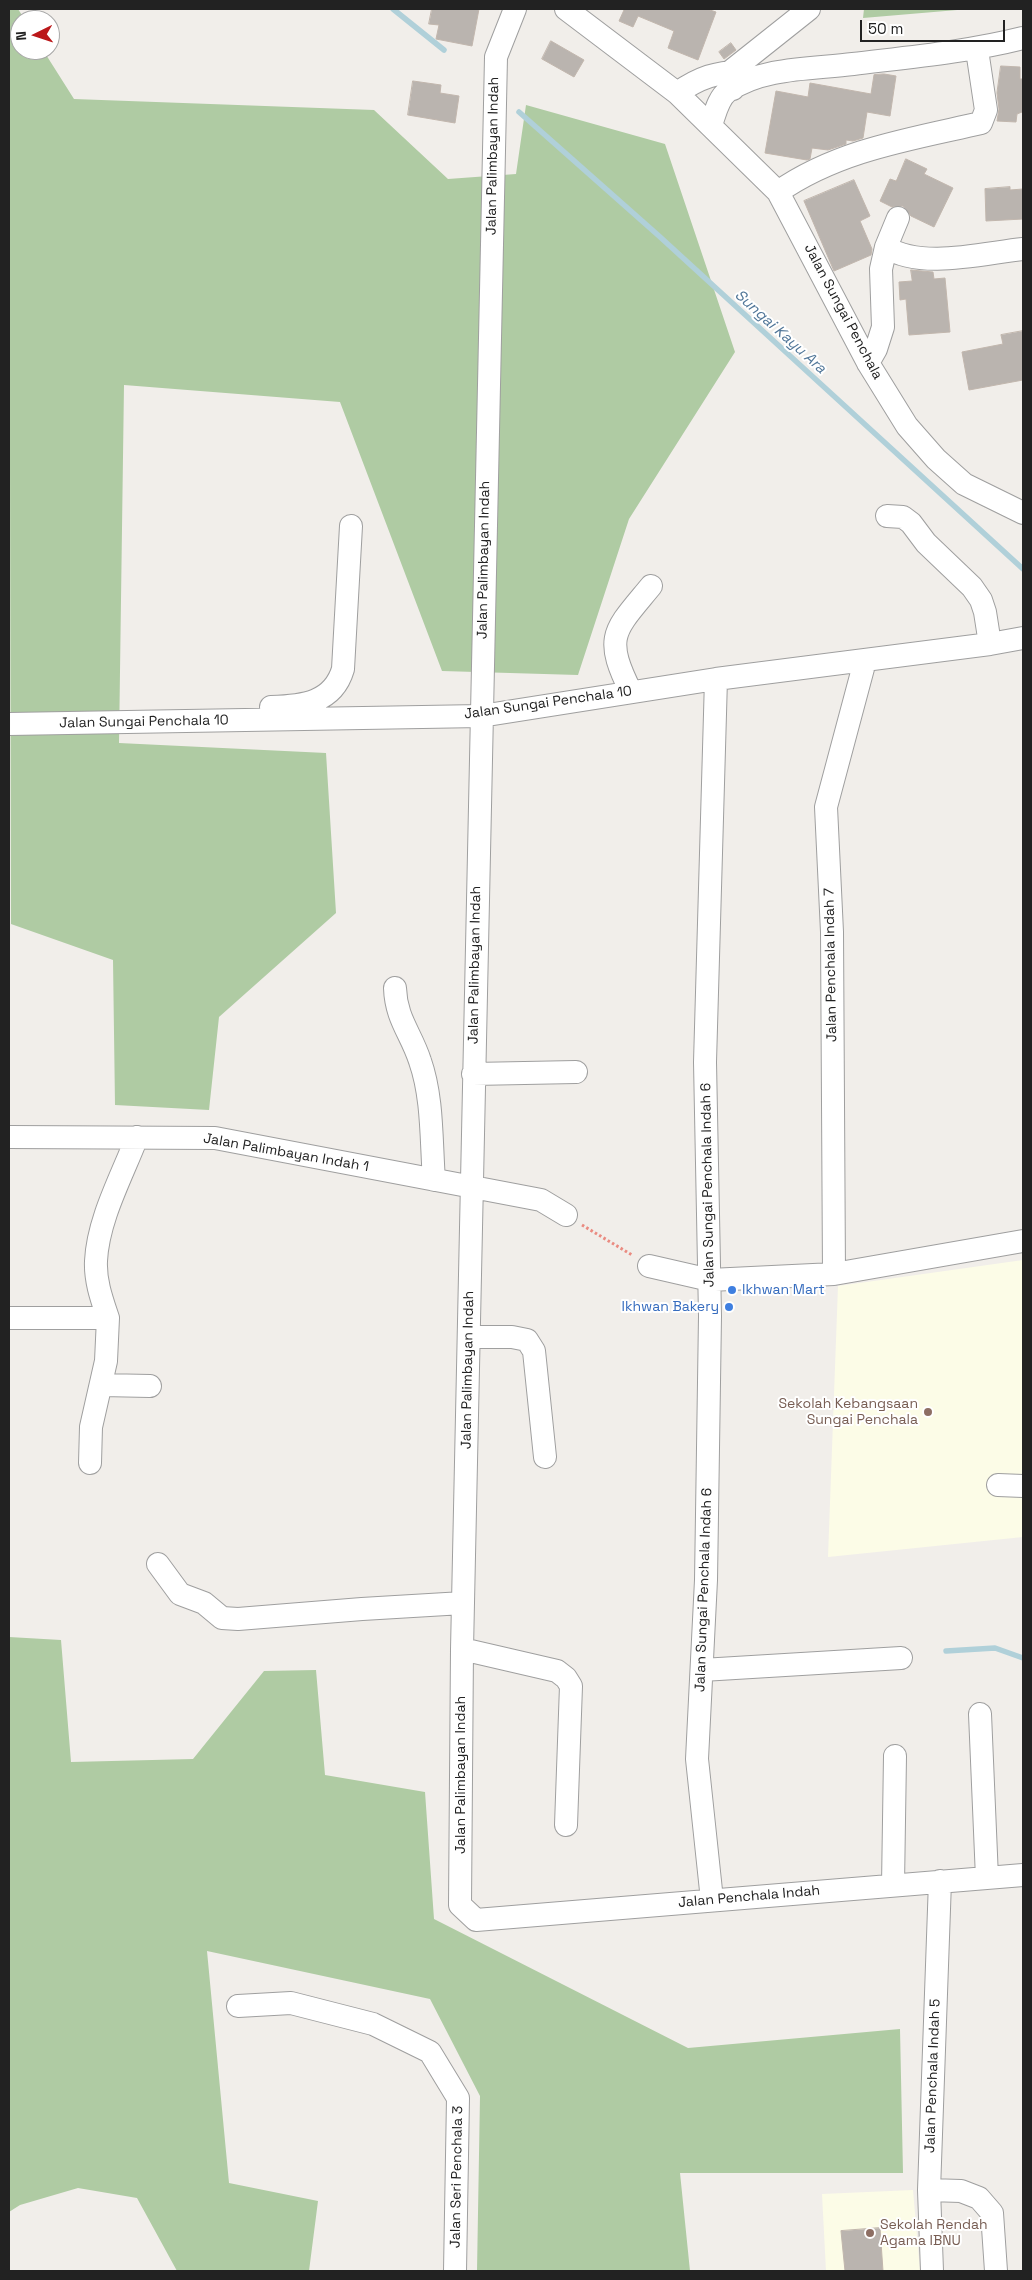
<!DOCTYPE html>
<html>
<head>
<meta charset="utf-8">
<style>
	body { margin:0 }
	#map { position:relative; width:1032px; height:2280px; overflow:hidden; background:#f1eeea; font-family:"Space Grotesk",sans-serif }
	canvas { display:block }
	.frame { position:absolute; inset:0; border:10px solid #222; pointer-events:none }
	.north { position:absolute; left:10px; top:10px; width:50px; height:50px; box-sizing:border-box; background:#fff; border:1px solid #a7a7a7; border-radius:50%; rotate:266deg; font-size:14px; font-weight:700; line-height:20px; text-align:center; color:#222 }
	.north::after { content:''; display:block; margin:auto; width:18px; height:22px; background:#bb181a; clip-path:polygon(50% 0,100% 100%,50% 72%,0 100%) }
	.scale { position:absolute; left:860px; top:20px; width:145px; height:22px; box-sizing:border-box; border:2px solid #222; border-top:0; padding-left:6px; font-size:15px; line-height:18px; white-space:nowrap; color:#222; -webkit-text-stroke:4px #fff; paint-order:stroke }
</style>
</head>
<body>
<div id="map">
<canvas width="1032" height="2280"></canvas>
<div class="frame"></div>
<div class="north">N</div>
<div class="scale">50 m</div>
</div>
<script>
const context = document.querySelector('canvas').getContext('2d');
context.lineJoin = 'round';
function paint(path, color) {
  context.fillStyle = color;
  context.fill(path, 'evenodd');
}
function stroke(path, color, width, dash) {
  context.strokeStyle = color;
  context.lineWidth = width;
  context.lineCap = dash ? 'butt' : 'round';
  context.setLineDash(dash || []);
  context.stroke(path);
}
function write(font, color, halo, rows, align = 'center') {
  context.font = font + ' "Space Grotesk",sans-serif';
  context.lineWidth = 4;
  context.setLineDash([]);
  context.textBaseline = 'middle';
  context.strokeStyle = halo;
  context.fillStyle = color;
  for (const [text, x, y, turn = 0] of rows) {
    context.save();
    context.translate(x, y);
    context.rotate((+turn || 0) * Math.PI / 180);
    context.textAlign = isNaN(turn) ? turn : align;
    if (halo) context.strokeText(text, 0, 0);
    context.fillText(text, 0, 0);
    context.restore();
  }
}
paint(new Path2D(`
	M 1023,1260 L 1023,1537 L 828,1557 L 838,1286 Z
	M 913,2190 L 920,2271 L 826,2271 L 822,2194 Z`), '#fcfce7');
paint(new Path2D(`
	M 9,9 L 18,9 L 25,20 L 20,20 L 20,50 L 43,50 L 74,99 L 374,110 L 448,179 L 516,174 L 526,105 L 665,144 L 735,352 L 629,519 L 578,675 L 442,671 L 340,402 L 124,385 L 119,743 L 326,753 L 336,913 L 219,1017 L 209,1110 L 115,1105 L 113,960 L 11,924 Z
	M 864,9 L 969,9 L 863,18 Z
	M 9,1637 L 61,1640 L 71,1762 L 193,1759 L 264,1671 L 316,1670 L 325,1775 L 425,1792 L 434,1919 L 688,2048 L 900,2029 L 903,2173 L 680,2173 L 690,2271 L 477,2271 L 480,2096 L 430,1999 L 207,1951 L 229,2183 L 318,2201 L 309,2271 L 177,2271 L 137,2198 L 78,2188 L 20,2205 L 9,2212 Z`), '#afcba3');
stroke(new Path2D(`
	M 393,9 L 444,50
	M 519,112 L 659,236 L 1023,569
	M 946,1651 L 995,1648 L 1023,1658`), '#b0d0d9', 5.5);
const building = new Path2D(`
	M 432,9 L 479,9 L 472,46 L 436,39 L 439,25 L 429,24 Z
	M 621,9 L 707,9 L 716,12 L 698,60 L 668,48 L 674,31 L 638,16 L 633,27 L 619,21 L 624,10 Z
	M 551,41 L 584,60 L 574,77 L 542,59 Z
	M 731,43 L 736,50 L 724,59 L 719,52 Z
	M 1001,66 L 1020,67 L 1020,79 L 1023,79 L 1022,112 L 1017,114 L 1016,122 L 997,121 L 999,109 L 997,93 Z
	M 884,74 L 896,76 L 890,116 L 867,112 L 863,138 L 853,141 L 846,140 L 846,144 L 828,150 L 812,148 L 810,159 L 807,160 L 765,153 L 776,91 L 808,97 L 810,83 L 871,94 L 874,75 Z
	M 413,81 L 441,85 L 440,93 L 459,96 L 455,123 L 408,115 Z
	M 906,159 L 927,169 L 924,174 L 953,188 L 934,227 L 911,216 L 903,206 L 892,207 L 880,201 L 890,179 L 896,181 Z
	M 854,180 L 870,216 L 860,221 L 872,249 L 871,255 L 834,271 L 804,201 Z
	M 1010,187 L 1010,190 L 1023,189 L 1023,219 L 986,221 L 985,189 Z
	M 911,270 L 933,272 L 934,279 L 945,278 L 950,332 L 909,335 L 906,299 L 900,300 L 899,282 L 912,281 Z
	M 1023,331 L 1023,380 L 969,390 L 962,352 L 1003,344 L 1001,335 Z
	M 880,2228 L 883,2271 L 845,2271 L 841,2231 Z`);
paint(building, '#bab4af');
stroke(building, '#c1b6ad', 1);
const minor = new Path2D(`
	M 515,9 L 496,57 L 462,1649 L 460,1905 L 476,1920 L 1023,1875
	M 566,9 L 677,93 L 778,192 L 868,363 L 907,426 L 936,459 L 964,484 L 1023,513
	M 733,89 L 731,71 L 809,9
	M 677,93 C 699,78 717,71 744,72
	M 711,125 C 715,114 718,98 728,91 C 762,67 813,69 853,64 C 911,57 967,52 1023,38
	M 778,192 C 838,150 911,139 981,123 L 986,110 L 977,50
	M 886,247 C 921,270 984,253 1023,249
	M 868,363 L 876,349 L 883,327 L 881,269 L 886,247 L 898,218
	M 887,516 L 903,517 L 911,523 L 926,543 L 972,587 L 981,600 L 985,612 L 990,644
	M 631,692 C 603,636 614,631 651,586
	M 271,707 C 303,706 333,703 343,669 L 351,526
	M 9,724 L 481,716 L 716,679 L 990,644 L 1023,638
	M 395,988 C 396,1019 411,1033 420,1061 C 433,1098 431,1141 434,1180
	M 473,1074 L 576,1072
	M 9,1137 L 215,1138 L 541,1200 L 566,1215
	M 649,1266 L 710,1280 L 834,1274 L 1023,1241
	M 834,1274 L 832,932 L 826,807 L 865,661
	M 9,1318 L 108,1318 L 106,1361 L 91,1427 L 90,1463
	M 108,1318 C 102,1300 95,1281 96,1261 C 98,1219 122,1176 137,1137
	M 469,1337 L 512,1337 L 527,1340 L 534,1351 L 545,1457
	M 102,1385 L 150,1386
	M 998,1485 L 1023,1486
	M 158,1564 L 180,1594 L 204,1603 L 222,1618 L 238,1619 L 362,1609 L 463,1603
	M 462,1649 L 557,1671 L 566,1678 L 571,1686 L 566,1825
	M 702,1670 L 901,1658
	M 980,1714 L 987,1878
	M 893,1885 L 895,1756
	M 712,1900 L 697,1759 L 706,1580 L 710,1316 L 705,1062 L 716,679
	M 238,2006 L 291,2003 L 373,2024 L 430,2052 L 458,2098 L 455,2271
	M 929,2190 L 961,2191 L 979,2198 L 992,2213 L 996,2271
	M 932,2271 L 929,2190 L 940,1881`);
stroke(minor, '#9f9f9f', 24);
stroke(new Path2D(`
	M 582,1225 L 632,1255`), '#ea8b81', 3, [2.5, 2.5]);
stroke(minor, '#fff', 22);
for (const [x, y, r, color] of [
	[732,1290,5,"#3f7fe0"],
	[729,1307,5,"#3f7fe0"],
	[928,1412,5,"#8d6e63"],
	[870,2233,5,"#8d6e63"]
]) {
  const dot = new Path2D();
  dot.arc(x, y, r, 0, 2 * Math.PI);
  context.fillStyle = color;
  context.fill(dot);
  stroke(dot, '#fff', 2);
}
write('14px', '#222', '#fff', [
	["Jalan Palimbayan Indah",493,156,-89],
	["Jalan Sungai Penchala",843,312,62],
	["Jalan Palimbayan Indah",484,560,-89],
	["Jalan Sungai Penchala 10",548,703,-8],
	["Jalan Sungai Penchala 10",144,722,-1],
	["Jalan Palimbayan Indah",475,965,-89],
	["Jalan Penchala Indah 7",831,965,-91],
	["Jalan Palimbayan Indah 1",286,1153,10],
	["Jalan Sungai Penchala Indah 6",708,1185,-91],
	["Jalan Palimbayan Indah",468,1370,-89],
	["Jalan Sungai Penchala Indah 6",704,1590,-88],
	["Jalan Palimbayan Indah",461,1775,-90],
	["Jalan Penchala Indah",749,1897,-5],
	["Jalan Penchala Indah 5",933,2076,-88],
	["Jalan Seri Penchala 3",457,2177,-89]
]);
write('14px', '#366cbe', '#fff', [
	["Ikhwan Mart",742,1290],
	["Ikhwan Bakery",719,1307,"right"]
], 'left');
write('14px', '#785e54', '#fff', [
	["Sekolah Kebangsaan",918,1404],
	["Sungai Penchala",918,1420],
	["Sekolah Rendah",880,2225,"left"],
	["Agama IBNU",880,2241,"left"]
], 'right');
write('italic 15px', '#517698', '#fff', [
	["Sungai Kayu Ara",780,332,42]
]);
</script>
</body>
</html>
